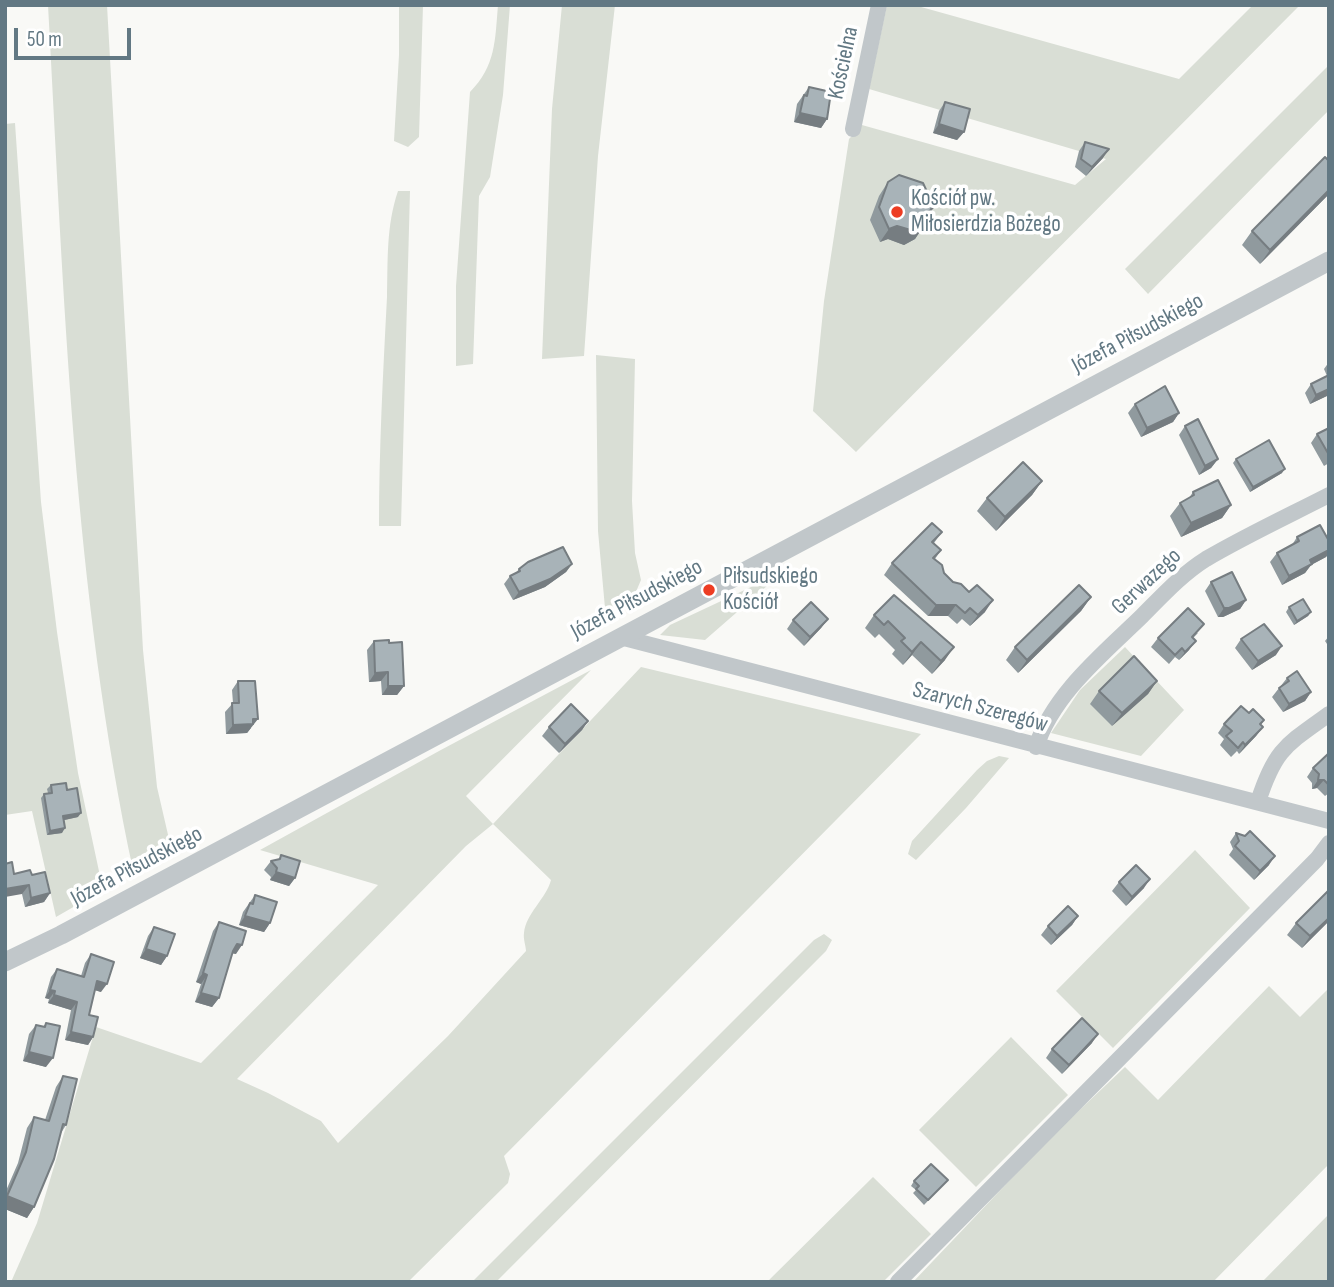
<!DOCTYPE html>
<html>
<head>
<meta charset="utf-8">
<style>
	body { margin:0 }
	#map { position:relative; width:1334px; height:1287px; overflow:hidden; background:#f9f9f6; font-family:"Sofia Sans Condensed",sans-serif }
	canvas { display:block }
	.frame { position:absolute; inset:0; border:7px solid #627883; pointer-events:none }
	.scale { position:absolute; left:14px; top:28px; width:117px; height:32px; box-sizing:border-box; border:4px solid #627883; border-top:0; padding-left:9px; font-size:21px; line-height:24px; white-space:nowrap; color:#627883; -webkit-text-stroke:5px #fff; paint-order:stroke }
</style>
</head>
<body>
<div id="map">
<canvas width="1334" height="1287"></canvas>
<div class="frame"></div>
<div class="scale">50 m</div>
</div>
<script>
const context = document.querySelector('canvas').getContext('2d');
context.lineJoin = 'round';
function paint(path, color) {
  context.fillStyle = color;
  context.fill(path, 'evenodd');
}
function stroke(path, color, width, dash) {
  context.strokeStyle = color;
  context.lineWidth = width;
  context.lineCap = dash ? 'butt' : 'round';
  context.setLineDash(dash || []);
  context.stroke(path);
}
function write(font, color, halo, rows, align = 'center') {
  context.font = font + ' "Sofia Sans Condensed",sans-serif';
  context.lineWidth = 7;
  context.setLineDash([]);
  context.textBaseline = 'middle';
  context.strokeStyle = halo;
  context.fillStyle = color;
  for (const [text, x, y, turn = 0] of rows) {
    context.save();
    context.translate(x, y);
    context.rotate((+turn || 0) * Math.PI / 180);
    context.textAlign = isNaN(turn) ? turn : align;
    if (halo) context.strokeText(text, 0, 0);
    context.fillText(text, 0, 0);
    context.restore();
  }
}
paint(new Path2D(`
	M 48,5 L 107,5 L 143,650 L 157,787 L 172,852 L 134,874 C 73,590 64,295 48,5 Z
	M 399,5 L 423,5 L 419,137 L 408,147 L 394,141 L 399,55 Z
	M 498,5 L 510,5 L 503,95 L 490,177 L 479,196 L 473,364 L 456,366 L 456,286 L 470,92 C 496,66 495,40 498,5 Z
	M 562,5 L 615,5 L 598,156 L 584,356 L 542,359 L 552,109 Z
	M 887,5 L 914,5 L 1179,79 L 1253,5 L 1300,5 L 856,452 L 813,411 L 824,301 L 849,139 L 862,125 L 1075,185 L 1106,159 L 869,89 Z
	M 1329,65 L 1329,110 L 1148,294 L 1125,269 Z
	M 15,123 L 41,502 L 57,632 L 78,773 L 103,890 L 56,917 L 32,811 L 5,815 L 5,124 Z
	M 398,191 L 410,191 L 401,526 L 379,526 C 379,450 383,373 387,297 C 388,261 386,226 398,191 Z
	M 596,355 L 635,359 L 632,501 L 635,553 L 641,580 L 629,608 L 606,619 L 598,531 Z
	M 783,572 L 705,640 L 660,635 L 670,625 Z
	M 1125,647 L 1184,710 L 1141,756 L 1051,733 L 1080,690 Z
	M 641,667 L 921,734 L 504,1156 L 510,1174 L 508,1183 L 408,1282 L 11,1282 L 37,1223 L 96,1027 L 201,1063 L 378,885 L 260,850 L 439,751 L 591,670 L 466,796 L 493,824 ZM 493,824 L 551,880 C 546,899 526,913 524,933 C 523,939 526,946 526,951 L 448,1036 L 338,1143 L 321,1121 L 268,1093 L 237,1079 L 466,846 Z
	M 999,756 L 1009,758 L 966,808 L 916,860 L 908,854 L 912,841 L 977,770 L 987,761 Z
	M 1195,850 L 1250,908 L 1113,1048 L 1056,991 Z
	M 824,934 L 832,940 L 826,951 L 496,1282 L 472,1282 L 814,940 Z
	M 1269,986 L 1300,1017 L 1329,988 L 1329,1164 L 1213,1282 L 913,1282 L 1050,1138 L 1125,1067 L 1158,1100 Z
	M 1011,1037 L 1068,1095 L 976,1187 L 919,1130 Z
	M 873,1177 L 931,1234 L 883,1282 L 767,1282 Z
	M 1329,1214 L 1329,1282 L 1262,1282 Z`), '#d9ded5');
stroke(new Path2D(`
	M 853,129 L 879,5
	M 620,637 L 1329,821
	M 1036,747 C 1053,694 1104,653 1142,616 C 1162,596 1182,574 1206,559 C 1245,536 1288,516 1329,495
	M 1258,802 C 1275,749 1286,745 1329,714
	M 898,1282 L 1317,859 L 1329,843`), '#c1c7ca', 16);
stroke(new Path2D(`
	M 5,962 L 61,935 L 1329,261`), '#c1c7ca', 19);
paint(new Path2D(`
	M 809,87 L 827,119 L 821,128 L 794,122 L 797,104 Z
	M 945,102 L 964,132 L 957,140 L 933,133 L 939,111 Z
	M 1085,142 L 1103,158 L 1086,176 L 1075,167 L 1079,151 Z
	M 888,182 L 934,207 L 915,239 L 904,245 L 888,239 L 880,242 L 870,220 L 879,196 Z
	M 1329,194 L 1260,264 L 1242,245 L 1252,231 Z
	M 1329,362 L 1329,395 L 1310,404 L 1305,393 L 1311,384 L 1327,376 L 1324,369 Z
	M 1135,404 L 1179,413 L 1173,422 L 1141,437 L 1128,413 Z
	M 1185,426 L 1218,459 L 1211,468 L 1199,475 L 1179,435 Z
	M 1329,428 L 1329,463 L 1324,466 L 1311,443 L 1317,434 Z
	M 1236,459 L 1282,473 L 1250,492 L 1233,463 Z
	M 1042,481 L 1032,495 L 996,531 L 977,511 L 987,498 Z
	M 1193,492 L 1231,505 L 1222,518 L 1181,537 L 1170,516 L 1180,503 L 1189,498 Z
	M 942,532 L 934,543 L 941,550 L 935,559 L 944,573 L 985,612 L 970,626 L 962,619 L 957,624 L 948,616 L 928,616 L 884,575 L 892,563 Z
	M 1297,537 L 1329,541 L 1329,553 L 1326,557 L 1311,565 L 1305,573 L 1282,585 L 1270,562 L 1277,553 L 1292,545 Z
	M 572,564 L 566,572 L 545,587 L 513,600 L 504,584 L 510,576 L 516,573 L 519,569 Z
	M 1211,582 L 1246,600 L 1240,609 L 1223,617 L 1218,617 L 1205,591 Z
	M 894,595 L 945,660 L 932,674 L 912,655 L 903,665 L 892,654 L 895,650 L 879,634 L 875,638 L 865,628 L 874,615 Z
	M 1091,597 L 1081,611 L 1018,673 L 1006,660 L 1015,647 Z
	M 1289,607 L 1311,612 L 1308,616 L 1294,625 L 1286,612 Z
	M 828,619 L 821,628 L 804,646 L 787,629 L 793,620 Z
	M 1198,633 L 1193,638 L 1189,650 L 1179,660 L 1175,657 L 1169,664 L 1151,647 L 1158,638 Z
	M 1329,636 L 1329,647 L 1325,641 Z
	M 1241,639 L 1276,655 L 1252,670 L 1235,648 Z
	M 374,641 L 389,643 L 404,686 L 397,695 L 382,695 L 381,681 L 369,682 L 367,650 Z
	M 1287,678 L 1311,692 L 1305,701 L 1283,712 L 1272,697 Z
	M 238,681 L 251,728 L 247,733 L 226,734 L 225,712 L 233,703 L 232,690 Z
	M 1157,681 L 1148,694 L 1112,726 L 1090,704 L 1099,691 Z
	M 1249,713 L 1264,720 L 1261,725 L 1263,727 L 1256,736 L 1239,754 L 1237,751 L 1231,757 L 1220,745 L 1224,739 L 1218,733 L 1224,724 Z
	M 588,721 L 582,730 L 559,753 L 542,736 L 549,727 Z
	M 1329,753 L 1329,793 L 1325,796 L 1317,788 L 1312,789 L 1312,783 L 1307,777 L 1313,768 Z
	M 51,785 L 67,790 L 78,817 L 64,820 L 62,833 L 47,835 L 41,798 L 44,794 L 48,793 L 47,789 Z
	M 1236,833 L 1245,836 L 1269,865 L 1254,880 L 1229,855 L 1233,849 L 1230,842 Z
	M 281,855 L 295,878 L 289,886 L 270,880 L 271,877 L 264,870 L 271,861 L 278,860 Z
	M 14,874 L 32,875 L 50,893 L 44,902 L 25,907 L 22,894 Z
	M 1119,882 L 1144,888 L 1126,906 L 1112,891 Z
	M 1329,890 L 1329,921 L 1302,948 L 1287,935 L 1296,923 Z
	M 255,895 L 270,923 L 264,932 L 239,925 L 243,912 Z
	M 1078,916 L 1072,925 L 1051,945 L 1041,935 L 1048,926 Z
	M 219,922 L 236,954 L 232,953 L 219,998 L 212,1007 L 195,1002 L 201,984 L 196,982 L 213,931 Z
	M 154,927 L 167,956 L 161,965 L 140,958 L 148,936 Z
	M 91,954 L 101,992 L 95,990 L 89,1015 L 93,1037 L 88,1045 L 65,1040 L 71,1010 L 48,1003 L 49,999 L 45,998 L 51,977 L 57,969 L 81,976 L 85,963 Z
	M 46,1023 L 46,1067 L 23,1061 L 29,1034 L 36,1025 L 43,1027 Z
	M 1092,1043 L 1062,1074 L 1046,1058 L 1052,1049 Z
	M 63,1076 L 66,1125 L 61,1133 L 34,1207 L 27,1218 L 5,1209 L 5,1193 L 18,1163 L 27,1128 L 34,1117 L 45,1120 L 56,1087 Z
	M 914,1181 L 944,1184 L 924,1205 L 913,1193 L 916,1190 L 911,1186 Z`), '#909a9e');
paint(new Path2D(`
	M 800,113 L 827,119 L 821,128 L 794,122 Z
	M 939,124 L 964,132 L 957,140 L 933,133 Z
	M 1109,149 L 1103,158 L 1086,176 L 1092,167 Z
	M 1329,190 L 1329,194 L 1260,264 L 1270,250 Z
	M 897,226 L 924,226 L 915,239 L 904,245 L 888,239 L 880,242 L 889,229 Z
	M 1329,389 L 1329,395 L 1310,404 L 1316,395 Z
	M 1179,413 L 1173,422 L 1141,437 L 1147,428 Z
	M 1218,459 L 1211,468 L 1199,475 L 1205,466 Z
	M 1285,469 L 1282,473 L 1250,492 L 1253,487 Z
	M 1042,481 L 1032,495 L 996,531 L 1005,517 Z
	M 1231,505 L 1222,518 L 1181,537 L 1191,523 Z
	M 1329,550 L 1329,553 L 1326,557 L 1311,565 L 1305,573 L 1282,585 L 1289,576 L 1310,560 Z
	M 572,564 L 566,572 L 545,587 L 513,600 L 519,592 Z
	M 1091,597 L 1081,611 L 1018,673 L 1027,660 Z
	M 993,600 L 985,612 L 970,626 L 978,615 Z
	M 1246,600 L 1240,609 L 1223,617 L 1218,617 L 1224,608 Z
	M 936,605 L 956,605 L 948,616 L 928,616 Z
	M 1311,612 L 1308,616 L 1294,625 L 1297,621 Z
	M 828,619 L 821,628 L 804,646 L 810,637 Z
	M 1196,641 L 1189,650 L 1179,660 L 1185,652 Z
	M 921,642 L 912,655 L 903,665 L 912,652 Z
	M 1282,646 L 1276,655 L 1252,670 L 1258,661 Z
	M 954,647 L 945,660 L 932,674 L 941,661 Z
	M 388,672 L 381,681 L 369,682 L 375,673 Z
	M 1157,681 L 1148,694 L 1112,726 L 1122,713 Z
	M 388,686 L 404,686 L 397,695 L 382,695 Z
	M 1311,692 L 1305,701 L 1283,712 L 1289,704 Z
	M 253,719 L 258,719 L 247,733 L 226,734 L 233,725 Z
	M 588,721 L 582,730 L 559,753 L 565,744 Z
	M 1263,727 L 1256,736 L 1239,754 L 1245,745 Z
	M 1318,780 L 1324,780 L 1317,788 L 1312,789 Z
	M 81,813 L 78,817 L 60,821 L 63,816 Z
	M 65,828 L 62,833 L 47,835 L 50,831 Z
	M 1275,856 L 1269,865 L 1254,880 L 1260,871 Z
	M 276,872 L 295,878 L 289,886 L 270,880 Z
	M 1150,879 L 1144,888 L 1126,906 L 1132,897 Z
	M 29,885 L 22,894 L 5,897 L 5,889 Z
	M 50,893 L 44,902 L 25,907 L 31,898 Z
	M 245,916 L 270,923 L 264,932 L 239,925 Z
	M 1078,916 L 1072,925 L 1051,945 L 1057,936 Z
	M 1329,918 L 1329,921 L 1302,948 L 1310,936 Z
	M 237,944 L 242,945 L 236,954 L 231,953 Z
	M 146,949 L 167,956 L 161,965 L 140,958 Z
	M 203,973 L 207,975 L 201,984 L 196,982 Z
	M 97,981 L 107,984 L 101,992 L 91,989 Z
	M 50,990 L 55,991 L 49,999 L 45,998 Z
	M 201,993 L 219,998 L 212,1007 L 195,1002 Z
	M 54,995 L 77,1002 L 71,1010 L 48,1003 Z
	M 71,1032 L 93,1037 L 88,1045 L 65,1040 Z
	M 1098,1034 L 1092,1043 L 1062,1074 L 1069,1065 Z
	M 29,1052 L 53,1058 L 46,1067 L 23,1061 Z
	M 7,1196 L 34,1207 L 27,1218 L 5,1209 L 5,1199 Z`), '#767d81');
const building = new Path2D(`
	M 809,87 L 831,92 L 827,119 L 800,113 L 804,95 L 807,96 Z
	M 945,102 L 970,109 L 964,132 L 939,124 Z
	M 1085,142 L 1109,149 L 1092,167 L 1081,159 Z
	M 1325,157 L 1329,161 L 1329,190 L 1270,250 L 1252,231 Z
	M 899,175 L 923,183 L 934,207 L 931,209 L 924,226 L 914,231 L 897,226 L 889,229 L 879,207 L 888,182 Z
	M 1329,375 L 1329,389 L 1316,395 L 1311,384 Z
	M 1165,386 L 1179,413 L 1147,428 L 1135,404 Z
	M 1198,419 L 1218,459 L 1205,466 L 1185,426 Z
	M 1329,428 L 1329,455 L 1317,434 Z
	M 1269,440 L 1285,469 L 1253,487 L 1236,459 Z
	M 1023,462 L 1042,481 L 1005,517 L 987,498 Z
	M 1218,480 L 1231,505 L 1191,523 L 1180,503 L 1194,495 L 1193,492 Z
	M 932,523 L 942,532 L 932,542 L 941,550 L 933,558 L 942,565 L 944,573 L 953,582 L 961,584 L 969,592 L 977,585 L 993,600 L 978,615 L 970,608 L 965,613 L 956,605 L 936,605 L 892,563 Z
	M 1320,525 L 1329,541 L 1329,550 L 1310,560 L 1312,564 L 1289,576 L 1277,553 L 1299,541 L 1297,537 Z
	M 563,547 L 572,564 L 550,579 L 519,592 L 510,576 L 520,571 L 519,569 L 528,562 Z
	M 1232,572 L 1246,600 L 1229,608 L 1224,608 L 1211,582 Z
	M 1079,585 L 1091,597 L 1027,660 L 1015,647 Z
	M 894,595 L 954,647 L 941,661 L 921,642 L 912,652 L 901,641 L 905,638 L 888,621 L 884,625 L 874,615 Z
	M 1303,599 L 1311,612 L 1297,621 L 1289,607 Z
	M 811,602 L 828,619 L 810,637 L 793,620 Z
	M 1188,608 L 1204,624 L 1192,637 L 1196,641 L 1185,652 L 1182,648 L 1175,655 L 1158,638 Z
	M 1264,624 L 1282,646 L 1258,661 L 1241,639 Z
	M 389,640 L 389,643 L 402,642 L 404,686 L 388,686 L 388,672 L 375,673 L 374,641 Z
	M 1134,656 L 1157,681 L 1122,713 L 1099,691 Z
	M 1297,671 L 1311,692 L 1289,704 L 1279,688 L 1289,681 L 1287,678 Z
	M 238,681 L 255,681 L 258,719 L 253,719 L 253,724 L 233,725 L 232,703 L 239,703 Z
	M 571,704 L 588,721 L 565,744 L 549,727 Z
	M 1241,706 L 1249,713 L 1253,709 L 1264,720 L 1260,724 L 1263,727 L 1245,745 L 1243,742 L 1238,748 L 1226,736 L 1232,731 L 1224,724 Z
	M 1329,753 L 1329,785 L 1324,780 L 1318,780 L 1319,774 L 1313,768 Z
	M 66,783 L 67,790 L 77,788 L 81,813 L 63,816 L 65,828 L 50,831 L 44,794 L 52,793 L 51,785 Z
	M 1250,831 L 1275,856 L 1260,871 L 1235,846 L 1239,841 L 1236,833 L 1245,836 Z
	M 281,855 L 300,861 L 295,878 L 276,872 L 277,868 L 271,861 L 280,859 Z
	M 12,862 L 14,874 L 30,870 L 32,875 L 45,872 L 50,893 L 31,898 L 29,885 L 5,889 L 5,864 Z
	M 1136,865 L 1150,879 L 1132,897 L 1119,882 Z
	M 1329,890 L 1329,918 L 1310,936 L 1296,923 Z
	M 255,895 L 277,902 L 270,923 L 245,916 L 250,903 L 253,904 Z
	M 1068,906 L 1078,916 L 1057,936 L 1048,926 Z
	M 219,922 L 246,931 L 242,945 L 237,944 L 233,951 L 219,998 L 201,993 L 207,975 L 203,973 Z
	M 154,927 L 175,934 L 167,956 L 146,949 Z
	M 91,954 L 114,962 L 107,984 L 97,981 L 89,1015 L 98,1017 L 93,1037 L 71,1032 L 77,1002 L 54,995 L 55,991 L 50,990 L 57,969 L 84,977 Z
	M 1082,1018 L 1098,1034 L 1069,1065 L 1052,1049 Z
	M 46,1023 L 60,1026 L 53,1058 L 29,1052 L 36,1025 L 45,1027 Z
	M 63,1076 L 77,1079 L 66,1125 L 63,1124 L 54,1159 L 34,1207 L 7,1196 L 26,1152 L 34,1117 L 49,1121 Z
	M 931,1164 L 948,1180 L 928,1200 L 916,1189 L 919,1186 L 914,1181 Z`);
paint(building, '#a8b3b8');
stroke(building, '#767d81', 2);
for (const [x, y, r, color] of [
	[897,212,7,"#ed3c22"],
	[709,590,7,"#ed3c22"]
]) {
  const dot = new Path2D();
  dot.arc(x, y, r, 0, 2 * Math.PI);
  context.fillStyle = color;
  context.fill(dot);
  stroke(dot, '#fff', 2.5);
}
write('23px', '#627883', '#fff', [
	["Kościelna",844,63,-78],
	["Józefa Piłsudskiego",1138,334,-28],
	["Gerwazego",1147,582,-43],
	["Józefa Piłsudskiego",637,600,-28],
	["Szarych Szeregów",980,708,15],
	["Józefa Piłsudskiego",137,867,-28]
]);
write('23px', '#627883', '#fff', [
	["Kościół pw.",911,199],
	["Miłosierdzia Bożego",911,225],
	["Piłsudskiego",723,577],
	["Kościół",723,603]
], 'left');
</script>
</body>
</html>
